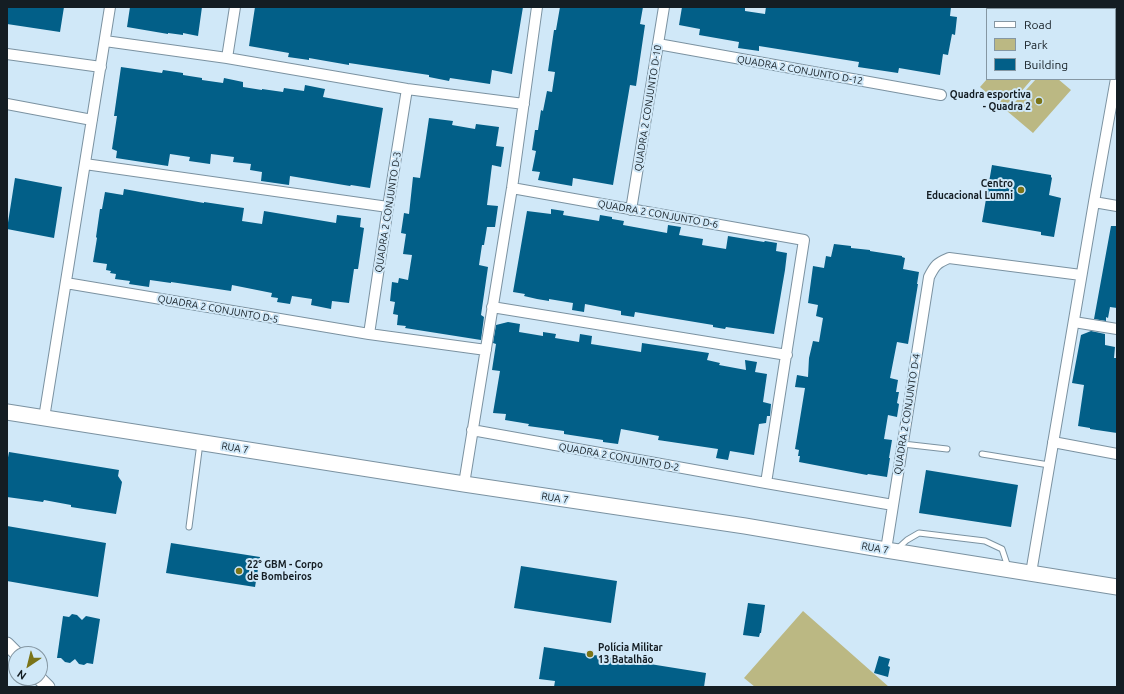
<!DOCTYPE html>
<html>
<head>
<meta charset="utf-8">
<style>
	body { margin:0 }
	#map { position:relative; width:1124px; height:694px; overflow:hidden; background:#d0e8f8; font-family:Ubuntu,sans-serif }
	canvas { display:block }
	.frame { position:absolute; inset:0; border:8px solid #141d23; pointer-events:none }
	.legend { position:absolute; left:986px; top:8px; width:130px; height:72px; box-sizing:border-box; background:#d0e8f8; border:1px solid #8597a3; margin:0; padding:5px 7px; list-style:none; font-size:12px; color:#141d23 }
	.legend li { display:flex; align-items:center; gap:8px; height:20px }
	.legend b { width:20px; border:1px solid #8597a3 }
	.north { position:absolute; left:8px; top:646px; width:40px; height:40px; box-sizing:border-box; background:#d0e8f8; border:1px solid #8597a3; border-radius:50%; rotate:215deg; font-size:11px; font-weight:700; line-height:16px; text-align:center; color:#141d23 }
	.north::after { content:''; display:block; margin:auto; width:14px; height:18px; background:#7b7418; clip-path:polygon(50% 0,100% 100%,50% 72%,0 100%) }
</style>
</head>
<body>
<div id="map">
<canvas width="1124" height="694"></canvas>
<div class="frame"></div>
<ul class="legend">
<li><b style="height:5px;background:#fff"></b>Road</li>
<li><b style="height:11px;background:#bbb883"></b>Park</li>
<li><b style="height:11px;background:#025f88"></b>Building</li>
</ul>
<div class="north">N</div>
</div>
<script>
const context = document.querySelector('canvas').getContext('2d');
context.lineJoin = 'round';
function paint(path, color) {
  context.fillStyle = color;
  context.fill(path, 'evenodd');
}
function stroke(path, color, width, dash) {
  context.strokeStyle = color;
  context.lineWidth = width;
  context.lineCap = dash ? 'butt' : 'round';
  context.setLineDash(dash || []);
  context.stroke(path);
}
function write(font, color, halo, rows, align = 'center') {
  context.font = font + ' Ubuntu,sans-serif';
  context.lineWidth = 4;
  context.setLineDash([]);
  context.textBaseline = 'middle';
  context.strokeStyle = halo;
  context.fillStyle = color;
  for (const [text, x, y, turn = 0] of rows) {
    context.save();
    context.translate(x, y);
    context.rotate((+turn || 0) * Math.PI / 180);
    context.textAlign = isNaN(turn) ? turn : align;
    if (halo) context.strokeText(text, 0, 0);
    context.fillText(text, 0, 0);
    context.restore();
  }
}
paint(new Path2D(`
	M 987,79 L 1032,79 L 1006,109 L 980,87 Z
	M 1036,79 L 1058,79 L 1071,90 L 1033,133 L 1007,111 Z
	M 803,611 L 889,687 L 755,687 L 744,678 Z`), '#bbb883');
paint(new Path2D(`
	M 7,7 L 64,7 L 60,32 L 7,24 Z
	M 130,7 L 202,7 L 198,36 L 183,33 L 183,35 L 168,33 L 168,34 L 127,27 Z
	M 255,7 L 523,7 L 512,74 L 492,70 L 490,84 L 450,78 L 449,81 L 429,77 L 429,75 L 349,63 L 349,65 L 309,58 L 309,60 L 288,57 L 289,53 L 249,46 Z
	M 560,7 L 643,7 L 640,24 L 645,25 L 636,86 L 630,85 L 613,185 L 573,178 L 572,186 L 538,180 L 540,172 L 532,171 L 536,151 L 532,150 L 535,130 L 538,130 L 541,110 L 543,111 L 547,91 L 552,92 L 555,72 L 548,71 L 554,30 L 556,30 Z
	M 682,7 L 745,7 L 745,11 L 765,14 L 766,7 L 951,7 L 950,16 L 957,17 L 955,35 L 952,34 L 948,55 L 943,54 L 940,75 L 899,68 L 898,73 L 858,67 L 859,62 L 759,46 L 759,51 L 738,48 L 739,42 L 699,35 L 700,29 L 679,25 Z
	M 121,67 L 162,73 L 163,70 L 183,73 L 183,75 L 202,78 L 202,80 L 223,83 L 224,78 L 243,82 L 243,87 L 262,90 L 262,89 L 283,92 L 284,88 L 304,91 L 305,85 L 325,89 L 323,97 L 383,108 L 370,188 L 351,185 L 350,186 L 290,176 L 289,185 L 261,181 L 262,172 L 250,170 L 251,164 L 233,162 L 234,157 L 211,154 L 210,164 L 189,161 L 190,157 L 170,154 L 168,166 L 116,158 L 117,151 L 112,149 L 117,116 L 114,116 Z
	M 429,118 L 453,121 L 452,125 L 475,129 L 476,124 L 499,127 L 496,146 L 504,147 L 501,167 L 492,165 L 487,205 L 498,206 L 495,227 L 487,227 L 484,245 L 482,245 L 479,265 L 488,267 L 481,315 L 484,317 L 481,340 L 405,328 L 406,326 L 397,325 L 398,315 L 393,314 L 395,302 L 390,301 L 392,282 L 398,283 L 399,278 L 408,280 L 412,255 L 403,254 L 406,234 L 401,233 L 404,213 L 409,214 L 413,177 L 420,178 Z
	M 992,165 L 1051,175 L 1051,177 L 1052,178 L 1049,195 L 1061,198 L 1054,237 L 1041,235 L 1041,232 L 982,222 Z
	M 15,178 L 62,187 L 54,238 L 7,229 Z
	M 124,189 L 204,203 L 204,202 L 244,208 L 242,221 L 262,224 L 264,211 L 336,223 L 337,215 L 361,218 L 360,227 L 364,228 L 358,269 L 354,269 L 349,303 L 332,301 L 331,309 L 311,305 L 312,299 L 292,296 L 290,304 L 277,302 L 278,298 L 271,297 L 272,293 L 232,285 L 231,291 L 171,282 L 171,283 L 150,280 L 149,287 L 129,284 L 130,281 L 115,279 L 116,274 L 110,273 L 111,271 L 106,270 L 107,264 L 93,262 L 97,238 L 96,237 L 100,209 L 102,209 L 105,192 L 123,195 Z
	M 551,209 L 564,211 L 563,215 L 599,221 L 600,215 L 612,217 L 612,219 L 624,221 L 623,225 L 667,233 L 668,225 L 681,227 L 679,235 L 703,239 L 702,245 L 726,249 L 728,236 L 764,242 L 765,241 L 777,243 L 776,251 L 787,253 L 785,270 L 774,334 L 726,327 L 725,329 L 713,327 L 713,325 L 635,312 L 634,317 L 621,315 L 621,311 L 585,304 L 584,312 L 572,310 L 573,303 L 549,299 L 549,301 L 537,299 L 524,296 L 525,294 L 513,292 L 527,211 L 551,214 Z
	M 1111,226 L 1117,226 L 1117,308 L 1110,307 L 1108,318 L 1106,317 L 1106,321 L 1094,319 Z
	M 834,244 L 851,246 L 851,248 L 870,250 L 870,251 L 902,256 L 902,257 L 905,258 L 903,269 L 919,272 L 917,284 L 918,284 L 908,344 L 897,342 L 890,378 L 898,380 L 896,392 L 899,392 L 897,403 L 899,404 L 897,417 L 888,415 L 884,439 L 892,440 L 889,458 L 890,458 L 887,477 L 868,474 L 867,475 L 799,462 L 800,456 L 798,456 L 799,450 L 795,449 L 805,388 L 795,387 L 797,375 L 808,377 L 809,358 L 813,341 L 819,342 L 823,318 L 816,316 L 818,305 L 808,303 L 813,266 L 824,268 L 826,256 L 831,257 Z
	M 508,322 L 520,324 L 519,332 L 543,336 L 543,332 L 556,334 L 555,338 L 579,342 L 580,334 L 592,336 L 591,344 L 641,352 L 642,343 L 709,353 L 707,360 L 720,363 L 719,365 L 746,370 L 745,360 L 757,362 L 755,372 L 767,374 L 763,402 L 771,404 L 770,416 L 767,416 L 766,423 L 759,424 L 754,455 L 730,451 L 728,460 L 716,458 L 718,449 L 658,440 L 659,436 L 621,429 L 618,444 L 603,442 L 603,440 L 564,434 L 564,431 L 528,426 L 529,424 L 505,420 L 506,414 L 493,413 L 500,371 L 492,370 L 496,344 L 493,343 L 496,325 Z
	M 1091,331 L 1105,334 L 1105,345 L 1115,347 L 1114,358 L 1117,358 L 1117,433 L 1090,429 L 1090,428 L 1078,426 L 1084,385 L 1072,383 L 1081,335 Z
	M 9,452 L 119,470 L 118,476 L 122,482 L 116,514 L 71,507 L 71,505 L 44,500 L 43,502 L 7,497 L 7,463 Z
	M 926,470 L 1018,485 L 1011,527 L 919,513 Z
	M 7,526 L 106,543 L 98,597 L 7,581 Z
	M 171,543 L 260,557 L 255,587 L 166,573 Z
	M 521,566 L 617,581 L 611,623 L 514,608 Z
	M 748,603 L 765,605 L 761,633 L 760,633 L 759,637 L 743,635 Z
	M 72,614 L 77,615 L 82,620 L 86,616 L 100,619 L 93,664 L 87,663 L 84,665 L 79,664 L 75,659 L 70,663 L 65,662 L 61,658 L 57,658 L 63,616 L 69,617 Z
	M 544,647 L 706,673 L 704,687 L 554,687 L 555,681 L 539,679 Z
	M 879,656 L 890,659 L 888,666 L 890,667 L 888,677 L 874,673 Z`), '#025f88');
const service = new Path2D(`
	M 903,444 L 947,449
	M 982,454 L 1049,465
	M 189,527 L 200,443
	M 897,549 L 907,540 L 919,533 L 985,541 L 1002,549 L 1008,567`);
const minor = new Path2D(`
	M 105,41 L 227,58 L 407,89 L 524,104
	M 658,44 L 941,95
	M 7,54 L 101,67
	M 227,58 L 235,7
	M 7,104 L 92,120
	M 85,164 L 388,207
	M 512,188 L 804,240 L 766,483
	M 1094,202 L 1117,206
	M 631,210 L 664,7
	M 66,283 L 369,334 L 486,350
	M 492,307 L 787,355
	M 1074,322 L 1117,329
	M 369,334 L 388,207 L 407,89
	M 44,418 L 110,7
	M 472,430 L 766,483 L 893,505
	M 1053,442 L 1117,454
	M 464,484 L 512,188 L 537,7
	M 886,550 L 929,277 C 935,265 937,263 949,258 L 1081,275
	M 1031,573 L 1094,202 L 1117,73`);
const tertiary = new Path2D(`
	M 7,644 L 17,654
	M 39,678 L 48,687`);
const secondary = new Path2D(`
	M 7,412 L 464,484 L 745,526 L 886,550 L 1117,587`);
stroke(service, '#7b92a1', 7);
stroke(minor, '#7b92a1', 12);
stroke(tertiary, '#7b92a1', 15);
stroke(secondary, '#7b92a1', 17);
stroke(service, '#fff', 5);
stroke(minor, '#fff', 10);
stroke(tertiary, '#fff', 13);
stroke(secondary, '#fff', 15);
for (const [x, y, r, color] of [
	[1039,101,4,"#7b7418"],
	[1021,190,4,"#7b7418"],
	[239,571,4,"#7b7418"],
	[590,654,4,"#7b7418"]
]) {
  const dot = new Path2D();
  dot.arc(x, y, r, 0, 2 * Math.PI);
  context.fillStyle = color;
  context.fill(dot);
  stroke(dot, '#d0e8f8', 1.5);
}
write('10px', '#141d23', '#d0e8f8', [
	["QUADRA 2 CONJUNTO D-12",800,70,10],
	["QUADRA 2 CONJUNTO D-10",648,108,-81],
	["QUADRA 2 CONJUNTO D-3",388,212,-81],
	["QUADRA 2 CONJUNTO D-6",658,214,10],
	["QUADRA 2 CONJUNTO D-5",218,309,10],
	["QUADRA 2 CONJUNTO D-4",907,414,-81],
	["RUA 7",235,448,9],
	["QUADRA 2 CONJUNTO D-2",619,457,10],
	["RUA 7",555,498,8],
	["RUA 7",875,548,10]
]);
write('bold 10px', '#141d23', '#d0e8f8', [
	["Quadra esportiva",1031,95],
	["- Quadra 2",1031,107],
	["Centro",1013,184],
	["Educacional Lumni",1013,196],
	["22° GBM - Corpo",247,565,"left"],
	["de Bombeiros",247,577,"left"],
	["Polícia Militar",598,648,"left"],
	["13 Batalhão",598,660,"left"]
], 'right');
</script>
</body>
</html>
